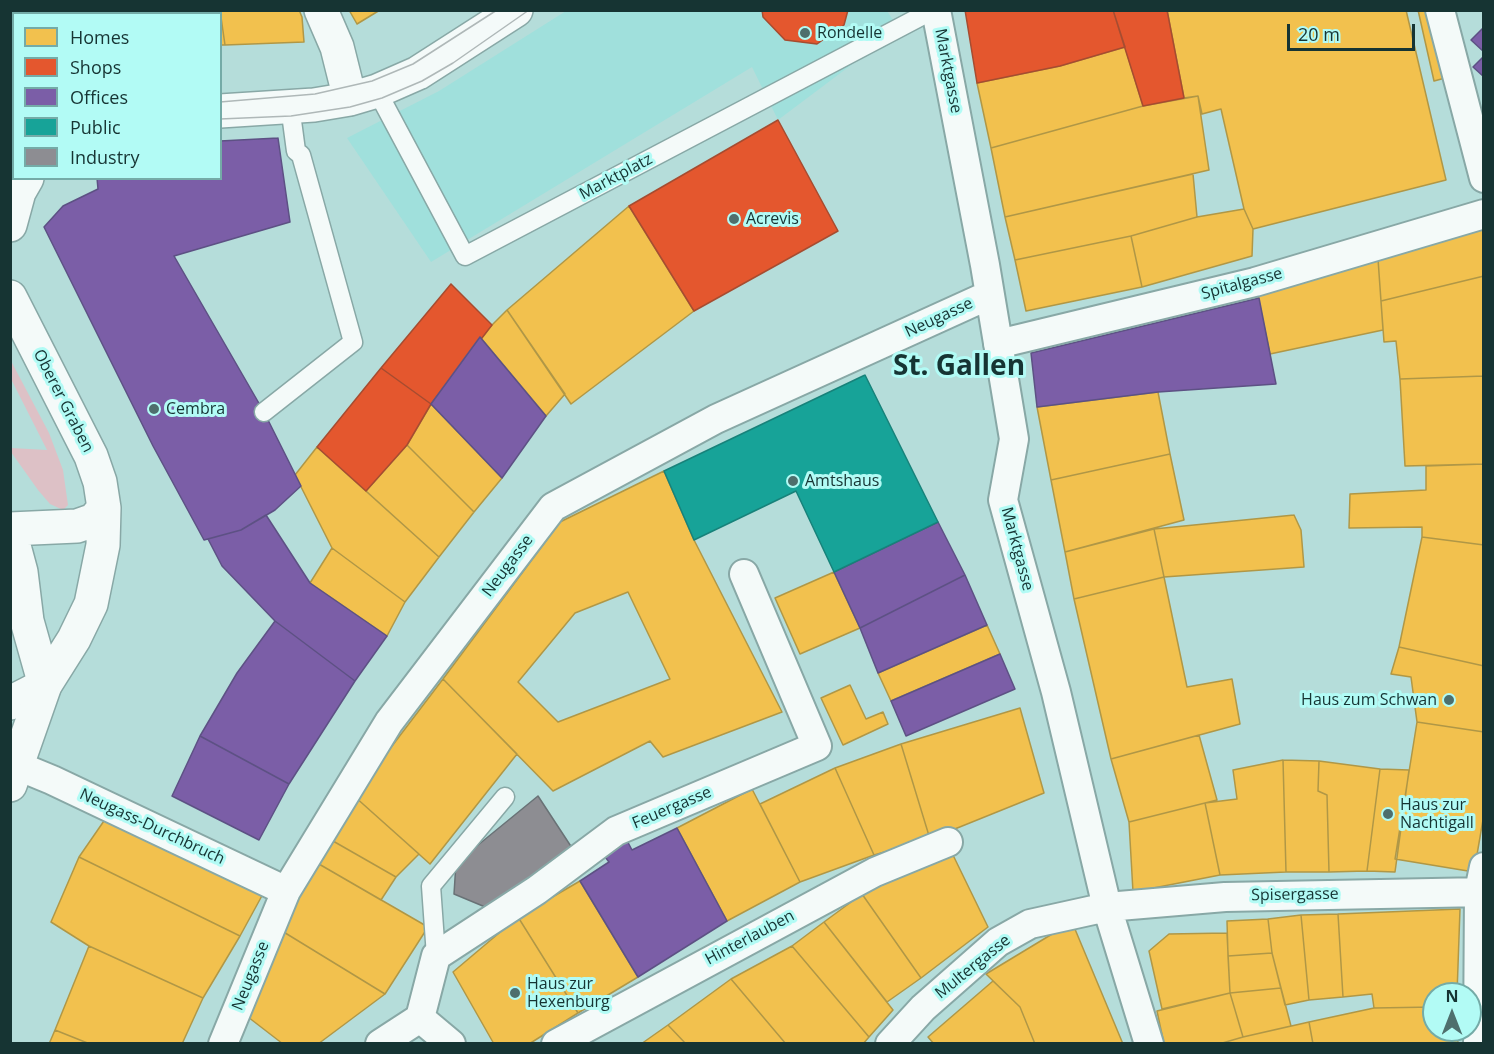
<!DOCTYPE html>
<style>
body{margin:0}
#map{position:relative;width:1494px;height:1054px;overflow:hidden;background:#b5ddda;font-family:"Open Sans",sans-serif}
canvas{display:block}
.frame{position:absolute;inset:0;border:12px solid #163433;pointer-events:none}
.legend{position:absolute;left:12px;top:12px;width:210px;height:168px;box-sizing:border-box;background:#b2fbf5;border:2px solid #74aba7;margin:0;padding:8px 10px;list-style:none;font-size:18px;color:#163433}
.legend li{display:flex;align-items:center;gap:12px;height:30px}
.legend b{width:30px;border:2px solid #74aba7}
.north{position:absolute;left:1422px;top:982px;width:60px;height:60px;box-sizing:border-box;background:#b2fbf5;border:2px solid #74aba7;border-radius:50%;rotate:0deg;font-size:16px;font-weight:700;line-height:24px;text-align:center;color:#163433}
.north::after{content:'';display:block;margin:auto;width:21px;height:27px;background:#4e6f6d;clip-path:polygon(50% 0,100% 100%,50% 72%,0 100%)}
.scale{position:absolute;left:1287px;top:24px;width:128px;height:27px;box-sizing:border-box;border:3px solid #163433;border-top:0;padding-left:8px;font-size:18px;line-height:21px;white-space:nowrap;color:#163433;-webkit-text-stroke:4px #b2fbf5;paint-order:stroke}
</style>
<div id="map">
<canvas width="1494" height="1054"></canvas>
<div class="frame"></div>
<ul class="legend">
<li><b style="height:16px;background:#f2c14e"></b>Homes</li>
<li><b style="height:16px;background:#e4572e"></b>Shops</li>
<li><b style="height:16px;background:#7b5ea7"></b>Offices</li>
<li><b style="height:16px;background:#17a398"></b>Public</li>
<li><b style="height:16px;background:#8d8d92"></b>Industry</li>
</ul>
<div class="north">N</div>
<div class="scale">20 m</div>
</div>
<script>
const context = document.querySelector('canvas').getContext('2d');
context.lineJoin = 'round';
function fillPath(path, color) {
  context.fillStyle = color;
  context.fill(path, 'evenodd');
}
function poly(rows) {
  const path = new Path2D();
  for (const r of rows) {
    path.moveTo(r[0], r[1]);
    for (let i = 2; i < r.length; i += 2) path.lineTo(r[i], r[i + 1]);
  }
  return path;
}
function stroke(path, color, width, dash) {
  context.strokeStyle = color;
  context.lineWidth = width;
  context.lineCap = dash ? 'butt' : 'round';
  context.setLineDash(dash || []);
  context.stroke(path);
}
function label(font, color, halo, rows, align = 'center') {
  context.font = font + ' "Open Sans",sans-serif';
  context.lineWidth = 6;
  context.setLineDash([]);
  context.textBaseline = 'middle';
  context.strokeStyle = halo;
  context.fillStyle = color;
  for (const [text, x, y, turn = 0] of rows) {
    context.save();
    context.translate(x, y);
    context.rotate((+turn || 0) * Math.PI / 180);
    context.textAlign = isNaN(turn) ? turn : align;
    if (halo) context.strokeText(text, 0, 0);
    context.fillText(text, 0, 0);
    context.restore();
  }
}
const built = poly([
 [566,11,887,11,899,29,778,120,752,67,431,262,347,138,439,91]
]);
const green = poly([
 [10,359,49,433,63,470,68,505,63,510,50,504,38,490,11,452,11,448,47,450,11,379]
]);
const homes = poly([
 [48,10,108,10,109,14,48,14,48,10],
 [143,10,220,10,225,45,220,45,220,14,144,14,143,10],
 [220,10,299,10,302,17,304,42,225,45,220,10],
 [349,10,380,10,357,24,349,10],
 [1167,10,1406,10,1446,180,1253,229,1244,209,1221,109,1202,114,1198,96,1184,98,1167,10],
 [1418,10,1433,10,1449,77,1434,81,1418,10],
 [1125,47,1143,106,991,148,977,83,1060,66,1125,47],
 [1198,96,1209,170,1005,217,991,148,1143,106,1198,96],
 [1193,174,1197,217,1131,236,1015,260,1005,217,1193,174],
 [629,206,694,311,571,404,507,310,629,206],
 [1244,209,1253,229,1252,256,1142,287,1131,236,1197,217,1244,209],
 [1484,227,1484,276,1381,301,1378,259,1484,227],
 [1131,236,1142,287,1026,311,1015,260,1131,236],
 [1378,259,1383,330,1270,354,1257,293,1378,259],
 [1484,276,1484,376,1400,379,1396,341,1384,342,1381,301,1484,276],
 [507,310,565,394,546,416,480,337,507,310],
 [1484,376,1484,464,1405,466,1400,379,1484,376],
 [1158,392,1170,454,1051,480,1037,407,1158,392],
 [431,404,502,478,474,512,407,445,431,404],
 [407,445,474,512,439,557,366,491,407,445],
 [317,447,439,557,405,602,332,548,295,475,317,447],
 [1170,454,1184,520,1065,552,1051,480,1170,454],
 [1484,464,1484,545,1422,537,1422,527,1349,528,1350,494,1426,490,1426,466,1484,464],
 [664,471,694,540,782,712,663,757,650,741,553,791,443,679,560,522,664,471],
 [628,592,670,679,558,722,518,682,575,613,628,592],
 [1294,515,1301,530,1304,567,1164,577,1154,529,1294,515],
 [1154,529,1164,577,1074,599,1065,552,1154,529],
 [1422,537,1484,545,1484,666,1399,647,1422,537],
 [332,548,405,602,387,636,310,583,332,548],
 [834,572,860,628,800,654,775,598,834,572],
 [1164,577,1187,687,1232,679,1240,724,1111,759,1074,599,1164,577],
 [987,625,1000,654,891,701,878,673,987,625],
 [1399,647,1484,666,1484,732,1417,722,1411,677,1391,674,1399,647],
 [443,679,517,754,430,864,354,796,443,679],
 [850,685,866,719,883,712,888,724,843,745,821,698,850,685],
 [1020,708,1044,793,930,839,901,744,1020,708],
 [1417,722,1484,732,1484,814,1474,872,1395,859,1417,722],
 [1199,735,1217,800,1129,822,1111,759,1199,735],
 [901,744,930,839,874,855,835,768,901,744],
 [1283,760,1286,872,1220,875,1205,803,1237,799,1233,770,1283,760],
 [1283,760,1319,761,1318,791,1327,795,1329,872,1286,872,1283,760],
 [1319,761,1380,769,1367,871,1329,872,1327,795,1318,791,1319,761],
 [835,768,874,855,800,882,760,804,835,768],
 [1380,769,1409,770,1395,872,1367,871,1380,769],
 [752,789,800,882,727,921,677,828,752,789],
 [354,796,419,854,396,877,326,837,354,796],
 [1205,803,1220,875,1133,892,1129,822,1205,803],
 [106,818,264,892,240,936,79,857,106,818],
 [326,837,396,877,381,900,312,860,326,837],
 [952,853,988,927,921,978,862,894,952,853],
 [79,857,240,936,203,998,89,946,51,922,79,857],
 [312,860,428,927,385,994,282,931,312,860],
 [580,881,638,977,578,1013,518,917,580,881],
 [862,894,921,978,887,1002,824,922,862,894],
 [1460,909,1457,994,1434,994,1434,1007,1374,1008,1372,994,1343,997,1338,914,1460,909],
 [1338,914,1343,997,1309,1000,1301,915,1338,914],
 [1301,915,1309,1000,1285,1005,1272,953,1268,919,1301,915],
 [518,917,578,1013,529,1044,494,1044,453,972,518,917],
 [1268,919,1272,953,1228,956,1227,921,1268,919],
 [824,922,893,1010,869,1037,792,946,824,922],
 [1072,922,1123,1044,1035,1044,1020,1007,986,974,1072,922],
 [282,931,385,994,318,1044,283,1044,248,1017,282,931],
 [1227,933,1230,993,1162,1009,1149,951,1169,934,1227,933],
 [89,946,203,998,182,1044,90,1044,55,1030,89,946],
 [792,946,869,1037,863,1044,786,1044,731,979,792,946],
 [1272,953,1281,988,1230,993,1228,956,1272,953],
 [731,979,786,1044,686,1044,668,1025,731,979],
 [993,981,1020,1007,1035,1044,934,1044,928,1037,993,981],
 [1281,988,1291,1026,1243,1037,1230,993,1281,988],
 [1230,993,1243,1037,1219,1044,1164,1044,1157,1011,1230,993],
 [1434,1007,1434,1030,1457,1030,1458,1044,1313,1044,1309,1022,1374,1008,1434,1007],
 [1309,1022,1313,1044,1219,1044,1243,1037,1309,1022],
 [668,1025,686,1044,641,1044,668,1025],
 [55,1030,90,1044,49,1044,55,1030]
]);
const shops = poly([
 [762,10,848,10,844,25,817,44,785,40,763,17,762,10],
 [965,10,1113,10,1125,47,1060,66,977,83,965,10],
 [1113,10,1167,10,1184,98,1143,106,1113,10],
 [778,120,838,231,694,311,629,206,778,120],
 [451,284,492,325,431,404,381,368,451,284],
 [381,368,431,404,407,445,366,491,317,447,381,368]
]);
const offices = poly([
 [1484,27,1484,52,1471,40,1484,27],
 [1484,56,1484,77,1473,67,1484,56],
 [278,138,290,222,174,256,264,412,301,486,275,510,241,530,204,540,153,446,44,227,63,206,98,189,97,178,220,178,220,141,278,138],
 [1259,298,1276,384,1158,392,1037,407,1031,353,1259,298],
 [480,337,546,416,502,478,431,404,480,337],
 [266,515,310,583,387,636,355,681,275,621,222,566,208,539,241,530,266,515],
 [938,522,965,575,860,628,834,572,938,522],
 [965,575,987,625,878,673,860,628,965,575],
 [275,621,355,681,289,784,200,736,237,673,275,621],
 [1000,654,1015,689,906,736,891,701,1000,654],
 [200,736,289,784,259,840,172,796,200,736],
 [677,828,727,921,638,977,580,881,609,862,599,849,623,833,632,850,677,828]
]);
const public = poly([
 [865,375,938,522,834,572,796,491,694,540,664,471,865,375]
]);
const industry = poly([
 [538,796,576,854,490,909,454,894,456,863,538,796]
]);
const service = poly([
 [377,91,465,256,933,10],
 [264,412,353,342,301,155,296,151,290,106],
 [436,956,431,886,505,797]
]);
const pedestrian = poly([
 [936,10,985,265,1014,439,1003,500,1056,692,1107,907,1149,1044],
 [1440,10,1484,178],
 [998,344,1255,282,1484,214],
 [18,766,52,780,286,891],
 [420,1018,436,956,537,890,616,831,817,746,744,574],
 [420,1018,451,1044],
 [223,1044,286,891,389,722,553,507,716,419,989,295],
 [380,1044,420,1018],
 [556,1044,875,872,948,842],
 [890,1044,923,1008,998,942,1030,924,1107,907,1225,897,1484,892],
 [1478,1044,1479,891,1484,867]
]);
const minor = poly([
 [121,10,122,14],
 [321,10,337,47,350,99],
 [220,111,314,105,350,99,377,91,418,73,516,10],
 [10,126,14,126],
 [10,225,19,192,27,178],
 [10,703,45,685]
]);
const secondary = poly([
 [10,297,91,456,100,482,104,508,103,545,91,604,74,639,45,685,10,785],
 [10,529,77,526,94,520,104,508],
 [10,531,21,572,27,621,45,685]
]);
const tram = poly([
 [220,102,315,94,372,81,413,64,497,10],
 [10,118,14,118],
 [220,119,291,116,350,107,382,98,422,81,453,63,529,10],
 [10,136,14,135]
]);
const markers = [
 [805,33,6,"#4e6f6d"],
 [734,219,6,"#4e6f6d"],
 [154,409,6,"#4e6f6d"],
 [793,481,6,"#4e6f6d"],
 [1449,700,6,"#4e6f6d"],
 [1388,814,6,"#4e6f6d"],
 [515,993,6,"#4e6f6d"]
];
const poiNames = [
 ["Rondelle",817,33],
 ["Acrevis",746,219],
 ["Cembra",166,409],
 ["Amtshaus",805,481],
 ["Haus zum Schwan",1437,700,"right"],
 ["Haus zur",1400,805],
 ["Nachtigall",1400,823],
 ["Haus zur",527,984],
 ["Hexenburg",527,1002]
];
const streetNames = [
 ["Marktgasse",948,71,79],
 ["Marktplatz",616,177,-28],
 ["Spitalgasse",1242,284,-15],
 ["Neugasse",939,318,-25],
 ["Oberer Graben",63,401,63],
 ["Marktgasse",1017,549,75],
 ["Neugasse",508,566,-53],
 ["Feuergasse",672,808,-23],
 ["Neugass-Durchbruch",152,827,25],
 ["Spisergasse",1295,895,-1],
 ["Hinterlauben",750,938,-28],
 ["Multergasse",973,967,-39],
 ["Neugasse",251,976,-68]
];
const townNames = [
 ["St. Gallen",959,367]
];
fillPath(built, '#a0e0dc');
fillPath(green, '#ddc1c6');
fillPath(homes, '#f2c14e');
stroke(homes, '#b09746', 1.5);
fillPath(shops, '#e4572e');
stroke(shops, '#a64c30', 1.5);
fillPath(offices, '#7b5ea7');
stroke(offices, '#5d5184', 1.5);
fillPath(public, '#17a398');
stroke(public, '#17827a', 1.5);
fillPath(industry, '#8d8d92');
stroke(industry, '#697276', 1.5);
stroke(service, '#88a8a6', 21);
stroke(pedestrian, '#88a8a6', 32);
stroke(minor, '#88a8a6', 36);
stroke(secondary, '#88a8a6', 36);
stroke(service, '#f4faf9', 18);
stroke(pedestrian, '#f4faf9', 28);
stroke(minor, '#f4faf9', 33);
stroke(secondary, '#f4faf9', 33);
stroke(tram, '#afb8b8', 1.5);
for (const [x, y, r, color] of markers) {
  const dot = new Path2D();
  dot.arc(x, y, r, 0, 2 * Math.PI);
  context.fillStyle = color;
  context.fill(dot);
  stroke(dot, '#b2fbf5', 2);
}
label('16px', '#163433', '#b2fbf5', poiNames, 'left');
label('16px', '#163433', '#b2fbf5', streetNames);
label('bold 28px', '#163433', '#b2fbf5', townNames);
</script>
